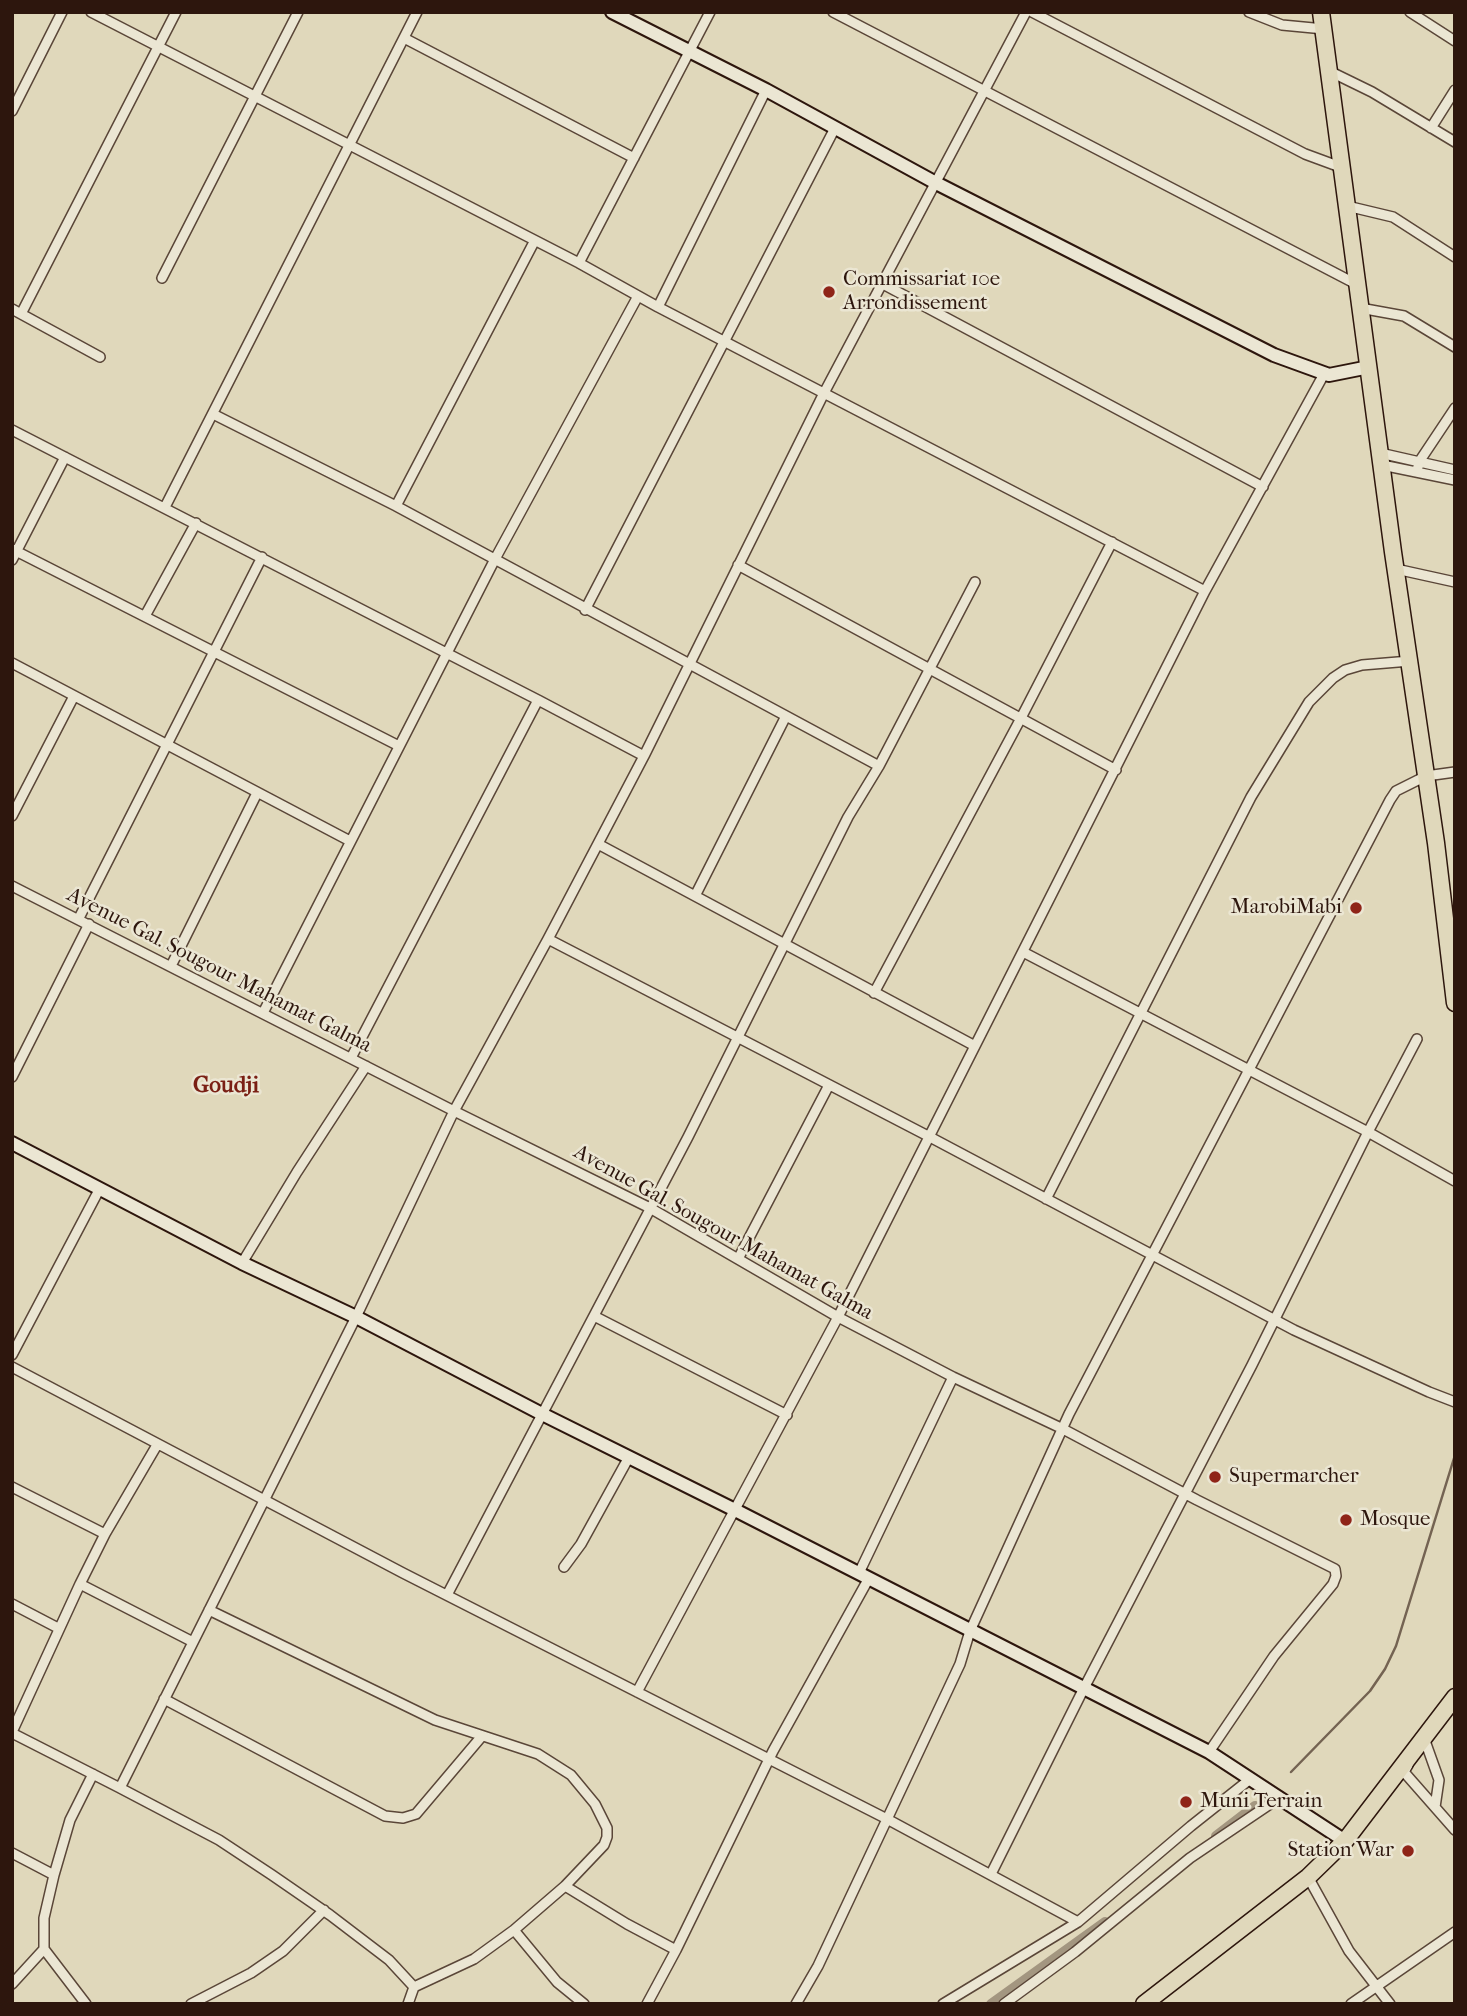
<!DOCTYPE html>
<style>
body{margin:0}
#map{position:relative;width:1467px;height:2016px;overflow:hidden;background:#e0d8bb;font-family:"IM FELL French Canon",serif}
canvas{display:block}
.frame{position:absolute;inset:0;border:14px solid #2d160d;pointer-events:none}
</style>
<div id="map">
<canvas width="1467" height="2016"></canvas>
<div class="frame"></div>
</div>
<script>
const context = document.querySelector('canvas').getContext('2d');
context.lineJoin = 'round';
function poly(rows) {
  const path = new Path2D();
  for (const r of rows) {
    path.moveTo(r[0], r[1]);
    for (let i = 2; i < r.length; i += 2) path.lineTo(r[i], r[i + 1]);
  }
  return path;
}
function stroke(path, color, width, dash) {
  context.strokeStyle = color;
  context.lineWidth = width;
  context.lineCap = dash ? 'butt' : 'round';
  context.setLineDash(dash || []);
  context.stroke(path);
}
function label(font, color, halo, rows, align = 'center') {
  context.font = font + ' "IM FELL French Canon",serif';
  context.lineWidth = 5;
  context.setLineDash([]);
  context.textBaseline = 'middle';
  context.strokeStyle = halo;
  context.fillStyle = color;
  for (const [text, x, y, turn = 0] of rows) {
    context.save();
    context.translate(x, y);
    context.rotate((+turn || 0) * Math.PI / 180);
    context.textAlign = isNaN(turn) ? turn : align;
    if (halo) context.strokeText(text, 0, 0);
    context.fillText(text, 0, 0);
    context.restore();
  }
}
const stream = poly([
 [1291,1772,1370,1691,1385,1669,1396,1646,1455,1455]
]);
const canal = poly([
 [1216,1836,1255,1806],
 [991,2004,1105,1922]
]);
const street = poly([
 [91,12,579,263,710,12],
 [833,12,1358,285],
 [1032,12,1305,154,1343,168],
 [1249,12,1282,25,1324,29],
 [1410,12,1455,41],
 [404,38,634,158],
 [1329,71,1372,92,1455,142],
 [12,111,62,12],
 [1431,128,1455,90],
 [1347,206,1393,217,1455,257],
 [579,263,658,307,1205,591],
 [162,278,298,12],
 [881,283,1263,487],
 [658,307,766,90],
 [1360,308,1404,316,1455,347],
 [12,309,100,357],
 [21,314,176,12],
 [213,414,396,506,879,766],
 [12,430,538,700],
 [1380,453,1455,470],
 [1382,465,1455,480],
 [1417,472,1419,462,1455,408],
 [396,506,534,242],
 [165,507,417,12],
 [12,549,399,746],
 [12,560,65,457],
 [738,565,1116,770],
 [1396,569,1455,582],
 [585,610,835,128],
 [145,616,196,523],
 [12,663,350,841],
 [12,816,74,696],
 [598,844,975,1046],
 [12,886,454,1111,650,1208,838,1317,953,1377,1063,1429,1197,1500,1335,1569,1336,1576,1333,1584,1274,1656,1209,1752],
 [695,896,786,716],
 [79,918,262,557],
 [548,939,928,1136,1294,1330,1429,1392,1455,1402],
 [1023,952,1368,1132,1417,1039],
 [171,966,257,793],
 [874,993,1021,718,1112,542],
 [263,1013,495,559,638,296],
 [351,1058,538,700,644,756],
 [12,1077,89,924],
 [1046,1199,1251,797,1309,702,1333,678,1345,670,1362,665,1410,661],
 [738,1259,829,1085],
 [242,1263,297,1172,366,1066],
 [594,1316,787,1415],
 [12,1355,99,1190],
 [12,1367,403,1573,887,1819,1078,1922],
 [12,1487,105,1534],
 [564,1567,581,1544,629,1457],
 [859,1573,953,1377],
 [80,1584,193,1642],
 [447,1595,688,1137,848,817,879,766,975,582],
 [12,1604,58,1628],
 [209,1610,435,1720,538,1754,571,1775,595,1804,607,1828,607,1837,604,1845,565,1886,514,1930,474,1959,414,1987,408,2004],
 [637,1692,838,1317,1205,591,1324,374],
 [164,1699,385,1816,403,1818,416,1814,482,1736],
 [12,1732,80,1584,105,1534,157,1445],
 [12,1733,120,1788],
 [1424,1738,1439,1780,1435,1807],
 [1408,1765,1404,1772,1455,1830],
 [12,1853,54,1875],
 [991,1874,1083,1690,1252,1365,1368,1132,1455,1181],
 [1308,1877,1349,1951,1390,2004],
 [565,1886,627,1924,676,1950],
 [514,1930,557,1982,584,2004],
 [44,1949,86,2004],
 [12,1984,44,1949,44,1918,54,1875,70,1820,93,1774],
 [414,1987,389,1960,330,1915,272,1875,219,1840,120,1788,356,1317,454,1111,548,939,644,756,824,393,1026,12],
 [191,2004,251,1973,283,1951,324,1910],
 [647,2004,676,1950,773,1751,869,1578],
 [796,2004,818,1966,960,1664,970,1631,1069,1414,1390,800,1396,791,1426,776,1455,772],
 [943,2004,1078,1922,1191,1826,1249,1780],
 [1004,2004,1075,1952,1190,1858,1279,1798],
 [1351,2004,1455,1932]
]);
const secondary = poly([
 [612,12,766,90,936,183,1274,355,1329,375,1369,367],
 [12,1143,242,1263,356,1317,542,1414,735,1510,1209,1752,1345,1841]
]);
const highway = poly([
 [1321,12,1393,552,1436,843,1455,1003],
 [1144,2004,1308,1877,1345,1841,1455,1697]
]);
const markers = [
 [829,292,7,"#8f2418"],
 [1356,908,7,"#8f2418"],
 [1215,1477,7,"#8f2418"],
 [1346,1520,7,"#8f2418"],
 [1186,1802,7,"#8f2418"],
 [1408,1851,7,"#8f2418"]
];
const poiNames = [
 ["Commissariat 10e",843,280],
 ["Arrondissement",843,304],
 ["MarobiMabi",1342,908,"right"],
 ["Supermarcher",1229,1477],
 ["Mosque",1360,1520],
 ["Muni Terrain",1200,1802],
 ["Station War",1394,1851,"right"]
];
const streetNames = [
 ["Avenue Gal. Sougour Mahamat Galma",219,971,27],
 ["Avenue Gal. Sougour Mahamat Galma",723,1233,29]
];
const neighbourhoodNames = [
 ["Goudji",226,1086]
];
stroke(stream, '#746352', 2.5);
stroke(canal, '#a39680', 10);
stroke(street, '#5a4638', 12);
stroke(secondary, '#2d160d', 16);
stroke(highway, '#2d160d', 19);
stroke(street, '#ebe6d3', 9);
stroke(secondary, '#ebe6d3', 12);
stroke(highway, '#e0d8bb', 16);
for (const [x, y, r, color] of markers) {
  const dot = new Path2D();
  dot.arc(x, y, r, 0, 2 * Math.PI);
  context.fillStyle = color;
  context.fill(dot);
  stroke(dot, '#ebe6d3', 2.5);
}
label('21px', '#2d160d', '#ebe6d3', poiNames, 'left');
label('21px', '#2d160d', '#ebe6d3', streetNames);
label('bold 23px', '#7a1f14', '#ebe6d3', neighbourhoodNames);
</script>
